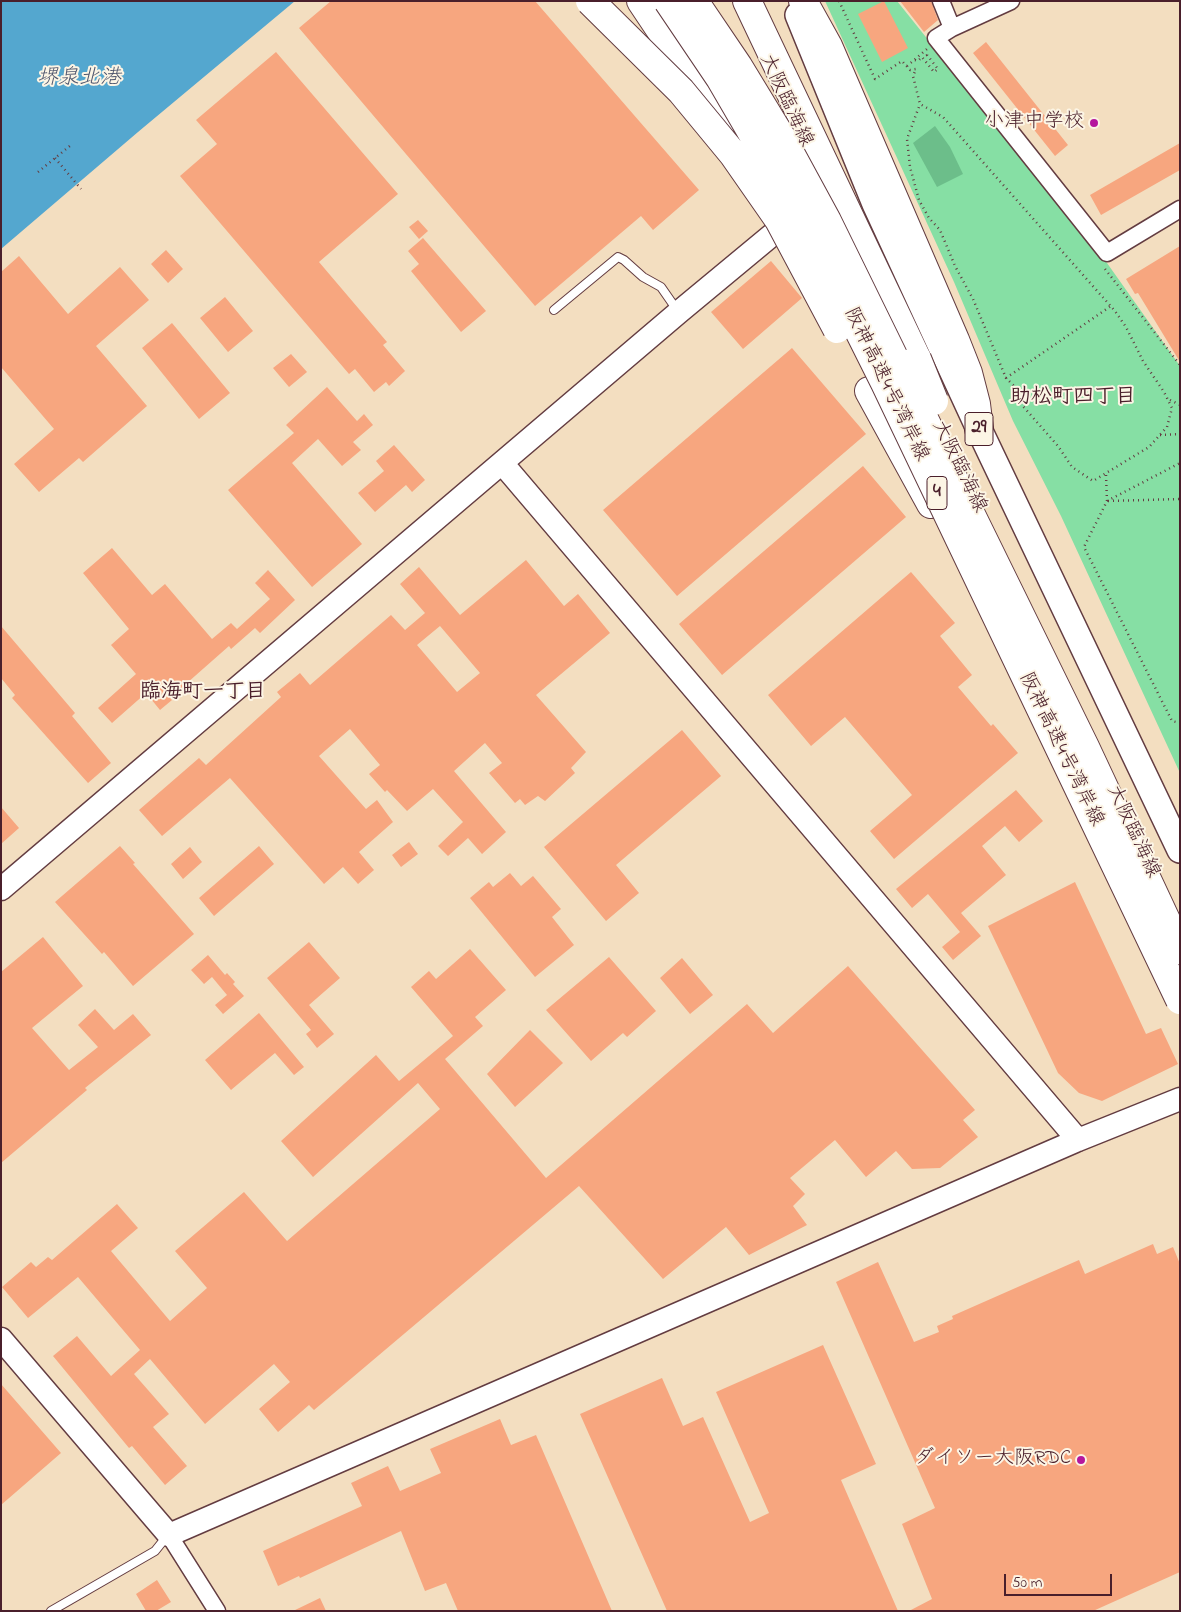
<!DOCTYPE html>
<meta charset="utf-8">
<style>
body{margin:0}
#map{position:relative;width:1181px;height:1612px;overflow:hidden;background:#f3dec0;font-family:"Indie Flower",sans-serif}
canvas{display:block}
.frame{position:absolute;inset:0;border:2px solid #4a1f2b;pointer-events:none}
.scale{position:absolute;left:1004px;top:1574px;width:108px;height:22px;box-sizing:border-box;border:2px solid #4a1f2b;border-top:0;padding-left:6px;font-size:15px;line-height:18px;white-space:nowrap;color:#4a1f2b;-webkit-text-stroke:4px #fcf5e5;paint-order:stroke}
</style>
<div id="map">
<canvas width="1181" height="1612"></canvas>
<div class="frame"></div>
<div class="scale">50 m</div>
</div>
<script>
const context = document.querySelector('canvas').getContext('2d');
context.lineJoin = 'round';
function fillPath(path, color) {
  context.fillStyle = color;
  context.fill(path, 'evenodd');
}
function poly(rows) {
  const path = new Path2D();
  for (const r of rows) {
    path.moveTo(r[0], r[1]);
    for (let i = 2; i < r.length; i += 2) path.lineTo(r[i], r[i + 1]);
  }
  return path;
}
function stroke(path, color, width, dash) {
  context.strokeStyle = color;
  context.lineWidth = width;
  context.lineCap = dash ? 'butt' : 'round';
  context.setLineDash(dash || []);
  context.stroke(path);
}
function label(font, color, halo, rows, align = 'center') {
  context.font = font + ' "Indie Flower","Klee One",sans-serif';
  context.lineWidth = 4;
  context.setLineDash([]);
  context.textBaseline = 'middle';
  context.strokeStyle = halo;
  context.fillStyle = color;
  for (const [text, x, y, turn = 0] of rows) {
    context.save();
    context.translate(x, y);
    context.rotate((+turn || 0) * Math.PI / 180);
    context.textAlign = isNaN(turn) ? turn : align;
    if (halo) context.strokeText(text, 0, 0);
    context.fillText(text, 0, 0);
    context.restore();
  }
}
const green = poly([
 [825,1,897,1,1107,263,1180,366,1180,773,1061,516,1013,421,954,282]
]);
const forest = poly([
 [935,126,950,147,963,174,937,187,913,143]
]);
const water = poly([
 [1,1,295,1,138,132,1,249]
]);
const building = poly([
 [331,1,535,1,699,190,653,230,641,216,535,306,299,28],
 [884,1,908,48,882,62,858,14],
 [900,1,931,1,938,20,924,32],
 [986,42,1068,145,1055,156,973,53],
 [276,52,398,194,319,262,387,342,383,345,405,371,389,386,386,382,374,392,355,369,349,374,180,176,217,144,196,120],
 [1180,143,1180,170,1101,215,1090,195],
 [418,220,428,231,419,239,409,227],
 [423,238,486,311,461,332,411,271,419,264,408,251],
 [1180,246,1180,362,1138,293,1135,294,1126,279],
 [166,250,183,269,168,283,151,264],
 [19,256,68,314,120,267,149,300,96,346,147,406,83,462,79,458,39,492,14,464,54,429,1,367,1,272],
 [771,261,802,298,743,349,711,312],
 [225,297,253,331,228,352,200,318],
 [172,323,230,393,199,419,142,348],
 [792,348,866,434,677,596,603,510],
 [291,354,307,372,289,387,273,368],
 [327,387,357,421,364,414,373,425,353,442,361,450,342,466,318,439,292,463,362,544,312,587,228,490,294,433,286,425],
 [394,445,425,480,412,492,406,485,375,512,358,493,384,471,376,461],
 [863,466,906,517,722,675,679,624],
 [112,548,152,595,165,584,212,639,231,623,237,629,270,599,255,583,268,570,295,600,260,633,255,628,231,649,229,646,170,698,172,700,160,710,146,693,112,723,98,708,136,674,111,645,129,629,83,573],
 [526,560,564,606,578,594,610,633,536,695,586,752,571,768,575,773,545,801,538,796,525,805,520,799,515,803,489,773,502,763,485,743,454,771,506,832,482,854,468,838,448,856,438,846,463,822,433,789,407,811,387,790,385,792,369,774,380,765,350,729,319,756,366,809,377,800,393,822,359,852,374,870,358,884,343,867,324,884,230,778,162,836,139,810,199,758,206,765,281,697,277,692,300,673,310,685,391,615,405,630,425,613,400,584,419,567,460,615],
 [440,626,480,673,457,692,417,645],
 [911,572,955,623,940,636,972,675,958,687,991,726,993,724,1018,753,894,859,870,831,912,795,845,717,811,746,768,695],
 [1,626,75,713,72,716,111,763,88,783,12,698,15,695,1,678],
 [682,730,721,776,616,865,639,893,606,921,544,847],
 [1016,790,1043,821,1019,842,1005,826,982,846,1006,875,961,913,981,936,953,960,942,947,960,932,928,894,912,908,896,889],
 [1,807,19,828,1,844],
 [409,842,418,854,401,867,392,855],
 [120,846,135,863,133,864,194,934,133,986,104,952,102,954,55,902],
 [259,846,274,864,214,916,199,898],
 [190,847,202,862,183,879,171,864],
 [510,873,521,886,533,876,561,909,552,917,574,945,535,977,470,898,489,882,493,887],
 [1075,882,1146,1034,1161,1028,1178,1064,1102,1101,1079,1093,1058,1073,988,926],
 [43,937,83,986,32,1028,69,1070,98,1047,78,1025,95,1009,114,1030,133,1014,151,1035,85,1088,87,1090,1,1163,1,972],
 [309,942,340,978,309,1005,334,1034,317,1048,306,1034,311,1030,267,978],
 [470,949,506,990,475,1017,483,1026,445,1059,546,1178,747,1004,773,1033,848,966,975,1110,963,1120,978,1137,940,1168,912,1169,896,1151,866,1177,835,1140,790,1178,805,1194,793,1206,807,1225,749,1255,726,1227,663,1279,579,1186,314,1410,309,1405,278,1432,259,1409,290,1382,274,1364,205,1424,150,1359,134,1374,169,1414,153,1427,187,1466,165,1485,132,1446,129,1448,53,1356,77,1336,111,1376,140,1350,78,1277,28,1318,2,1287,31,1262,36,1267,48,1257,52,1260,117,1204,138,1228,111,1251,170,1321,207,1288,175,1251,244,1192,287,1241,440,1109,418,1083,313,1177,281,1141,376,1055,399,1081,453,1036,411,987,429,971,436,979],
 [208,955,225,975,227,973,235,982,233,984,244,996,223,1014,215,1005,227,995,212,977,204,984,191,970],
 [609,957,656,1011,627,1037,623,1033,591,1061,546,1010],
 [682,958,713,995,690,1014,660,978],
 [259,1013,304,1067,294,1075,275,1053,231,1090,205,1060],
 [530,1030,563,1063,515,1107,487,1074],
 [1153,1244,1157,1254,1173,1247,1180,1264,1180,1572,1093,1611,909,1611,932,1599,902,1524,935,1508,836,1282,878,1262,914,1342,939,1332,937,1326,953,1319,952,1316,1079,1260,1085,1274],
 [823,1345,876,1464,841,1480,898,1611,667,1611,580,1414,662,1378,683,1426,703,1417,750,1522,769,1513,716,1392],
 [1,1384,61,1453,1,1505],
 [500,1419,511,1445,536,1435,612,1611,458,1611,446,1583,425,1591,401,1531,300,1578,299,1576,278,1586,263,1551,362,1506,351,1483,388,1466,400,1491,441,1473,430,1449],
 [157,1580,171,1602,156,1611,146,1611,136,1594],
 [320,1598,326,1611,293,1611]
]);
const path = poly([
 [839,1,875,79,902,61,910,70,916,69,913,76,920,104,943,117,1115,311,1126,327,1143,361,1164,392,1172,408,1167,427,1149,447,1093,481,1072,467,1058,446,1021,404,1014,386,1006,378,973,299,955,266,940,230,929,218,919,200,910,167,907,139,920,104],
 [915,60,918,61,922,57,934,72,938,69,927,55,929,53],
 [907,66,927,49],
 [55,158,81,189],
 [38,172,71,145],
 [1105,269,1180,365],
 [1006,378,1111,306],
 [1170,400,1180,405],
 [1160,435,1180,434],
 [1106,475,1107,501,1084,547,1172,721,1180,723],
 [1107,501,1180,463],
 [1108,501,1180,499]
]);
const lane = poly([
 [554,310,618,257,624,260,643,277,661,287,677,310],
 [51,1611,155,1551,167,1536]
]);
const street = poly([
 [941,1,952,28],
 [1011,1,952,28,936,38,1107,253,1180,209],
 [169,1535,217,1611]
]);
const secondary = poly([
 [502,463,1078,1140],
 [1,889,679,312,796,215],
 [1,1339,169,1535,1078,1140,1180,1099]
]);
const primary = poly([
 [798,15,875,204,979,429,1180,850]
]);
const highway = poly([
 [641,1,732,137],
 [747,1,917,359],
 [803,1,828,46,955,340,968,373,976,404,979,429],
 [869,391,931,504]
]);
const highwayBridge = poly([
 [590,1,681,91,733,154,779,220,837,329],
 [668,1,720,78,808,229,885,383,1180,1000],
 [694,1,738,66,783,140,827,221,1085,747,1180,950],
 [917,359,934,401]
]);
const markers = [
 [1094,123,5,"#b5179e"],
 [1081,1460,5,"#b5179e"]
];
const shields = [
 [979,429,28],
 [937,493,20]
];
const shieldNames = [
 ["29",979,429],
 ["4",937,493]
];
const streetNames = [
 ["大阪臨海線",785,101,65],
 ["阪神高速4号湾岸線",885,385,64],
 ["大阪臨海線",958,467,64],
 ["阪神高速4号湾岸線",1060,750,64],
 ["大阪臨海線",1132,832,65]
];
const poiNames = [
 ["小津中学校",1084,123],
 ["ダイソー大阪RDC",1071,1460]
];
const waterNames = [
 ["堺泉北港",79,80]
];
const neighbourhoodNames = [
 ["助松町四丁目",1073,399],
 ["臨海町一丁目",203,694]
];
fillPath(green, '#86dfa4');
fillPath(forest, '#6cbe8a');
fillPath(water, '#54a7cf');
fillPath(building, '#f7a67f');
stroke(lane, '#633c41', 10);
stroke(street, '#633c41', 19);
stroke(secondary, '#633c41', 25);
stroke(primary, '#633c41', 28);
stroke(highway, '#633c41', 30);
stroke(path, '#633c41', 2.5, [1, 4]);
stroke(lane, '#fff', 8);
stroke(street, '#fff', 16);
stroke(secondary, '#fff', 22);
stroke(primary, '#fff', 25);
stroke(highway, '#fff', 28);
stroke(highwayBridge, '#633c41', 30, []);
stroke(highwayBridge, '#fff', 28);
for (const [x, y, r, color] of markers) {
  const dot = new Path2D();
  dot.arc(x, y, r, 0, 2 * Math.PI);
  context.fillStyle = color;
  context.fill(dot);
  stroke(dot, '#fcf5e5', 2);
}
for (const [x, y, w] of shields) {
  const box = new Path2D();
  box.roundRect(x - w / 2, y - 16.5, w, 33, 4);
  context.fillStyle = '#fcf5e5';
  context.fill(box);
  stroke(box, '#4a1f2b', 1);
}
label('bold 19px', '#4a1f2b', null, shieldNames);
label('20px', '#4a1f2b', '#fcf5e5', streetNames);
label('20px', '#4a1f2b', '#fcf5e5', poiNames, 'right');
label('italic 21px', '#4e556d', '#fcf5e5', waterNames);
label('bold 21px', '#4a1f2b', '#fcf5e5', neighbourhoodNames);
</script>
